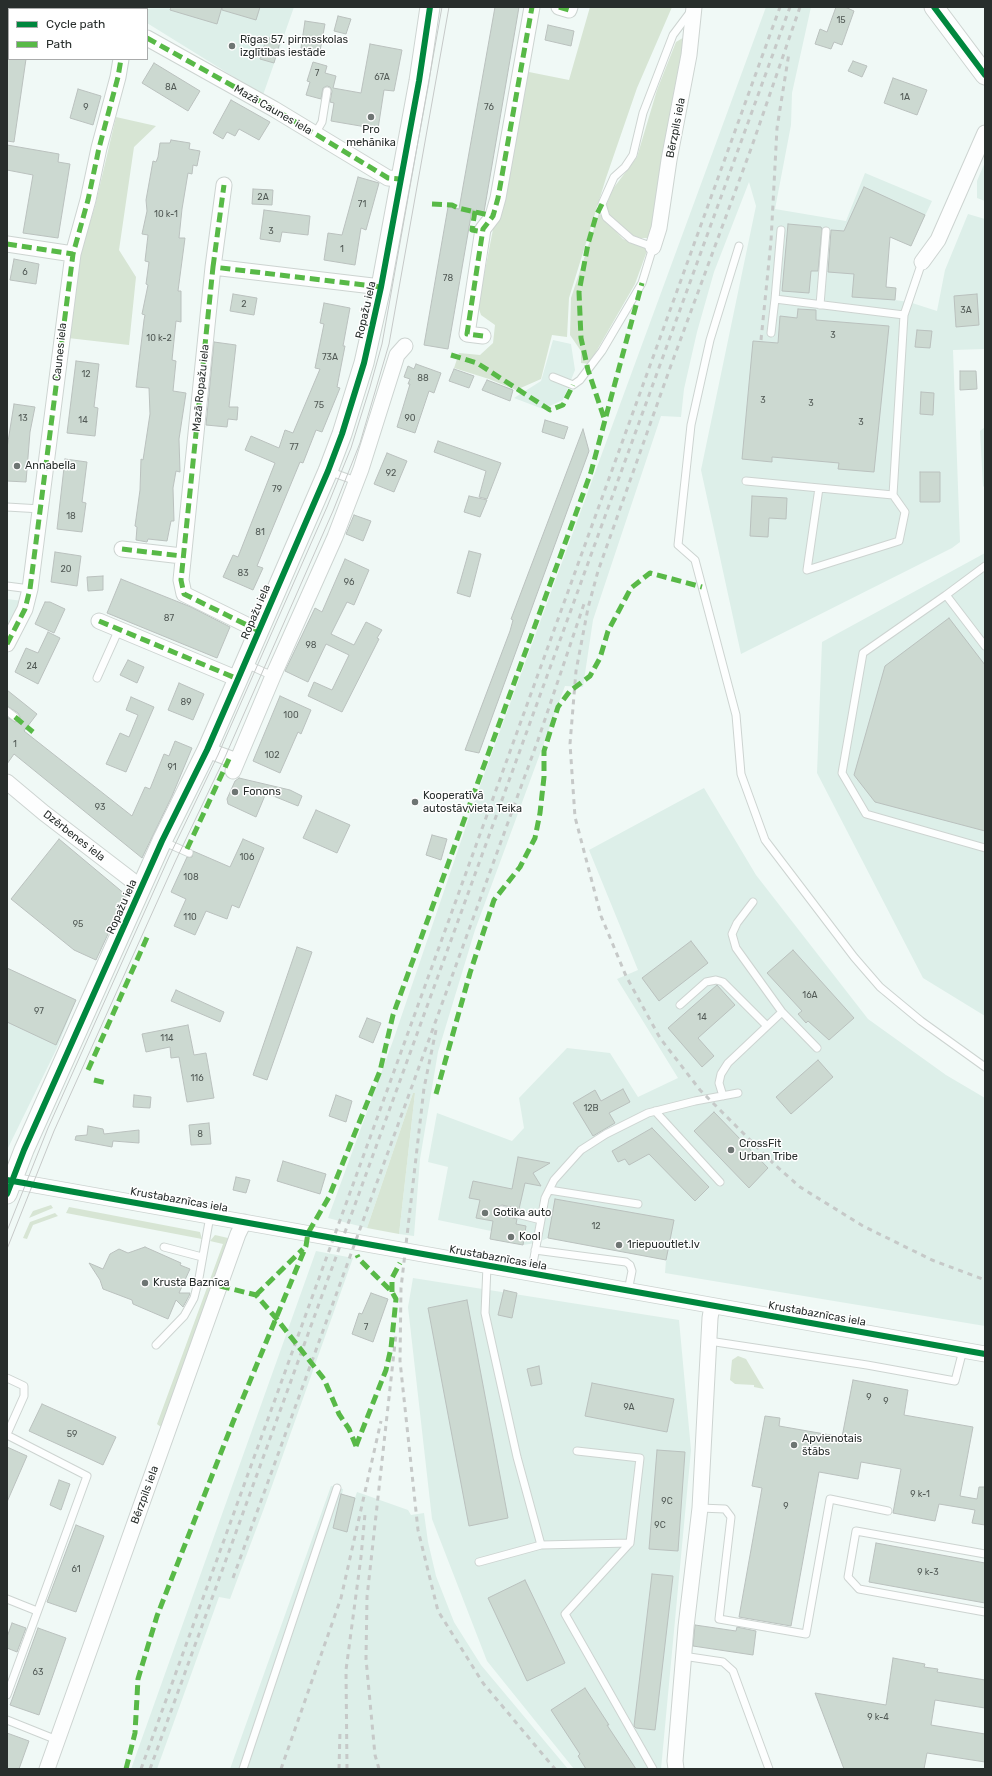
<!DOCTYPE html>
<meta charset="utf-8">
<style>
body{margin:0}
#map{position:relative;width:992px;height:1776px;overflow:hidden;background:#f0f9f6;font-family:Rubik,sans-serif}
canvas{display:block}
.frame{position:absolute;inset:0;border:8px solid #282e2c;pointer-events:none}
.legend{position:absolute;left:8px;top:8px;width:140px;height:52px;box-sizing:border-box;background:#fff;border:1px solid #a9abab;margin:0;padding:5px 7px;list-style:none;font-size:12px;color:#282e2c}
.legend li{display:flex;align-items:center;gap:8px;height:20px}
.legend b{width:20px;border:1px solid #a9abab}
</style>
<div id="map">
<canvas width="992" height="1776"></canvas>
<div class="frame"></div>
<ul class="legend">
<li><b style="height:5px;background:#00873e"></b>Cycle path</li>
<li><b style="height:5px;background:#58b947"></b>Path</li>
</ul>
</div>
<script>
const context = document.querySelector('canvas').getContext('2d');
context.lineJoin = 'round';
function fillPath(path, color) {
  context.fillStyle = color;
  context.fill(path, 'evenodd');
}
function poly(rows) {
  const path = new Path2D();
  for (const r of rows) {
    path.moveTo(r[0], r[1]);
    for (let i = 2; i < r.length; i += 2) path.lineTo(r[i], r[i + 1]);
  }
  return path;
}
function stroke(path, color, width, dash) {
  context.strokeStyle = color;
  context.lineWidth = width;
  context.lineCap = dash ? 'butt' : 'round';
  context.setLineDash(dash || []);
  context.stroke(path);
}
function label(font, color, halo, rows, align = 'center') {
  context.font = font + ' Rubik,sans-serif';
  context.lineWidth = 3;
  context.setLineDash([]);
  context.textBaseline = 'middle';
  context.strokeStyle = halo;
  context.fillStyle = color;
  for (const [text, x, y, turn = 0] of rows) {
    context.save();
    context.translate(x, y);
    context.rotate((+turn || 0) * Math.PI / 180);
    context.textAlign = isNaN(turn) ? turn : align;
    if (halo) context.strokeText(text, 0, 0);
    context.fillText(text, 0, 0);
    context.restore();
  }
}
const built = poly([
 [144,7,294,7,263,95,147,23,147,9,143,9],
 [766,7,811,7,792,93,791,125,775,209,846,221,865,173,932,201,911,246,873,230,886,287,896,288,895,300,909,302,937,311,945,270,968,214,985,219,985,349,953,350,960,542,952,548,741,654,701,470,756,206,749,182,714,272,697,332,684,389,681,417,661,416,593,620,583,687,565,686,475,930,438,1052,420,1159,414,1236,399,1234,415,1093,413,1093,367,1228,328,1218,394,1038,478,791],
 [985,162,985,201,977,198,977,181],
 [553,340,571,344,575,370,563,400,543,409,514,398,541,381],
 [985,427,985,488,983,486,980,431],
 [985,553,985,1016,923,978,817,773,822,642],
 [7,599,23,601,7,629],
 [704,788,756,875,868,1019,946,1075,985,1098,985,1326,665,1273,666,1260,548,1238,536,1243,523,1245,490,1239,491,1231,438,1220,448,1167,428,1162,437,1113,512,1141,524,1128,519,1098,567,1048,610,1053,638,1097,678,1078,617,979,638,970,589,850],
 [7,968,76,1000,57,1048,7,1150],
 [316,1251,353,1258,263,1511,230,1599,219,1597,157,1769,131,1769],
 [413,1278,679,1320,691,1450,661,1769,574,1769,487,1661,432,1519,408,1307],
 [331,1486,343,1489,342,1495,355,1498,357,1492,360,1493,408,1510,411,1515,424,1513,428,1542,436,1576,454,1622,481,1665,568,1769,230,1769]
]);
const green = poly([
 [590,7,672,7,637,88,606,178,569,298,567,337,552,335,541,379,516,390,489,379,454,368,459,353,480,355,493,343,495,325,481,315,478,306,524,71,569,80],
 [686,36,651,238,640,238,629,234,609,216,606,206,612,190,637,157,657,90,676,42],
 [116,117,156,126,134,147,119,250,136,277,129,345,68,338,79,259,95,206],
 [599,213,623,239,648,248,635,284,589,364,581,363,581,351,570,335,571,298],
 [413,1093,415,1093,399,1234,367,1228],
 [51,1205,53,1208,29,1218,33,1211],
 [69,1207,200,1232,202,1239,66,1213],
 [55,1213,58,1216,33,1225,27,1239,23,1238,30,1222],
 [215,1235,228,1238,230,1247,161,1427,157,1424,223,1244,210,1241],
 [738,1356,746,1359,764,1389,754,1387,754,1385,735,1384,730,1380,732,1360]
]);
const building = poly([
 [171,7,260,7,256,20,222,10,222,7,217,24,170,10,171,7],
 [495,7,519,7,484,212,472,210,448,349,424,345,448,207,459,209,495,7],
 [836,7,845,7,854,11,842,45,834,42,831,49,815,44,820,29,827,32,836,7],
 [338,16,351,19,346,34,334,31,338,16],
 [305,21,325,24,320,51,301,48,305,21],
 [548,25,574,31,571,46,545,40,548,25],
 [267,37,280,42,274,63,260,59,267,37],
 [370,44,402,50,394,91,384,90,378,129,331,121,334,103,330,102,332,91,330,87,327,86,323,88,321,99,306,95,310,82,307,81,313,62,327,66,325,73,336,76,333,88,361,93,370,44],
 [7,59,26,59,14,142,7,141,7,59],
 [853,61,867,66,862,77,848,71,853,61],
 [154,63,200,91,188,111,142,83,154,63],
 [893,78,927,90,917,115,884,103,893,78],
 [78,89,101,96,93,125,70,118,78,89],
 [231,100,270,122,259,140,239,129,235,136,227,132,223,139,213,133,231,100],
 [171,140,190,143,189,149,200,151,197,166,193,165,192,174,188,173,182,209,179,238,185,238,178,291,181,291,181,322,176,321,172,360,176,361,173,391,186,393,179,439,180,472,176,471,173,488,174,521,171,521,167,541,148,539,147,542,136,540,137,527,135,526,140,490,141,459,143,460,150,414,149,388,136,387,144,320,145,315,142,314,148,285,146,284,149,262,145,261,148,235,142,234,147,211,146,200,153,161,156,162,158,157,160,143,170,143,171,140],
 [7,145,59,154,58,162,70,164,58,238,23,233,33,175,7,170,7,145],
 [358,177,379,183,366,230,361,228,355,265,324,260,328,233,342,235,358,177],
 [864,187,925,215,911,246,890,237,886,287,896,288,895,300,852,297,854,274,828,272,831,230,844,231,864,187],
 [253,189,273,190,272,205,252,204,253,189],
 [264,210,310,216,308,235,282,232,280,242,260,239,264,210],
 [788,224,821,227,822,229,818,271,811,271,809,293,782,291,788,224],
 [14,259,39,264,36,284,10,280,14,259],
 [233,294,257,298,254,315,230,311,233,294],
 [977,294,979,325,956,327,954,296,977,294],
 [324,303,350,308,343,346,345,346,337,387,340,388,322,432,316,430,303,463,300,462,257,566,263,568,253,590,223,577,233,555,238,557,275,463,245,450,251,436,279,448,285,430,293,433,320,369,315,368,324,324,320,323,324,303],
 [798,309,816,310,816,320,889,326,874,472,838,469,839,463,772,457,772,462,742,459,753,341,778,343,780,316,797,318,798,309],
 [917,330,932,331,930,348,915,347,917,330],
 [214,342,236,345,229,407,238,407,237,420,228,419,227,427,206,425,214,342],
 [76,361,99,364,94,407,98,408,95,436,67,433,76,361],
 [416,364,441,373,434,393,429,391,415,433,397,427,410,384,408,384,410,379,404,377,408,366,414,369,416,364],
 [454,369,474,376,469,388,449,381,454,369],
 [960,371,976,371,977,389,960,390,960,371],
 [487,380,513,390,510,401,482,390,487,380],
 [921,392,934,393,933,415,920,414,921,392],
 [14,404,35,407,30,432,26,482,7,481,7,448,14,404],
 [545,420,568,427,564,439,542,432,545,420],
 [583,429,589,451,479,753,465,750,510,631,513,620,511,619,583,429],
 [438,441,501,463,487,499,479,497,486,471,434,452,438,441],
 [387,453,407,461,394,492,374,484,387,453],
 [65,459,87,462,82,502,86,503,82,532,57,529,65,459],
 [920,472,940,472,940,502,920,502,920,472],
 [469,496,487,500,480,517,464,512,469,496],
 [752,496,787,498,786,519,769,518,768,537,750,536,752,496],
 [354,515,371,521,363,541,346,534,354,515],
 [469,551,481,554,470,597,457,593,469,551],
 [55,552,81,556,77,586,51,582,55,552],
 [345,559,369,570,354,605,347,602,331,634,354,645,366,622,382,630,377,638,379,639,342,712,308,696,314,682,332,690,349,655,326,644,308,682,285,671,315,608,322,612,345,559],
 [103,576,103,590,88,591,87,577,103,576],
 [121,579,191,607,230,627,217,658,107,613,121,579],
 [45,602,50,602,65,609,54,633,35,624,45,602],
 [949,618,985,665,985,831,875,802,854,775,885,666,949,618],
 [48,632,60,638,38,684,15,672,26,648,38,653,48,632],
 [128,660,144,667,137,683,120,675,128,660],
 [179,683,204,694,193,720,168,710,179,683],
 [7,690,37,714,24,731,132,816,145,787,150,789,164,754,169,756,175,741,192,748,172,796,142,858,14,754,7,764,7,717,15,722,19,720,20,717,18,713,7,706,7,690],
 [280,696,311,710,301,734,298,732,280,773,253,761,280,696],
 [131,697,154,707,126,772,106,764,120,733,129,737,138,715,126,710,131,697],
 [239,778,290,790,302,796,298,806,266,793,256,817,228,804,227,799,235,781,239,778],
 [316,810,350,825,337,853,303,838,316,810],
 [432,835,447,839,441,860,426,855,432,835],
 [59,839,126,895,96,960,74,950,11,899,59,839],
 [243,839,264,848,239,908,232,905,227,919,206,911,195,935,174,926,186,899,171,892,187,857,192,857,193,851,230,867,243,839],
 [691,941,708,963,659,1001,642,978,691,941],
 [297,947,312,952,267,1080,253,1075,297,947],
 [793,950,854,1018,829,1040,808,1021,806,1023,798,1014,802,1011,767,973,793,950],
 [7,968,76,1000,56,1045,7,1022,7,968],
 [717,985,735,1005,698,1038,714,1056,702,1067,668,1028,717,985],
 [176,990,224,1012,220,1022,171,1001,176,990],
 [367,1018,381,1023,373,1043,359,1037,367,1018],
 [188,1025,194,1055,206,1053,214,1098,187,1102,179,1057,171,1058,170,1047,146,1052,142,1034,188,1025],
 [818,1060,833,1077,791,1114,776,1097,818,1060],
 [623,1089,630,1102,609,1113,615,1123,593,1136,573,1103,595,1090,601,1101,623,1089],
 [134,1095,151,1097,150,1108,133,1107,134,1095],
 [336,1095,352,1101,346,1122,329,1116,336,1095],
 [714,1112,768,1168,749,1188,694,1131,714,1112],
 [209,1123,211,1144,191,1145,189,1125,209,1123],
 [88,1126,103,1129,104,1134,139,1130,139,1143,113,1141,112,1147,75,1140,76,1136,87,1135,88,1126],
 [652,1128,709,1187,695,1201,649,1154,629,1165,625,1159,618,1162,612,1151,652,1128],
 [518,1157,550,1163,533,1173,541,1186,525,1183,519,1209,502,1205,496,1208,498,1214,517,1219,516,1224,526,1226,523,1245,490,1239,493,1221,476,1218,480,1200,469,1198,473,1181,512,1189,518,1157],
 [283,1161,326,1174,320,1194,277,1181,283,1161],
 [236,1177,250,1180,246,1193,233,1190,236,1177],
 [555,1199,674,1220,666,1260,548,1238,555,1199],
 [145,1247,181,1263,180,1265,190,1269,179,1293,190,1293,189,1296,183,1307,176,1300,168,1319,133,1304,132,1300,103,1289,100,1280,89,1263,103,1269,110,1254,119,1249,128,1253,145,1247],
 [504,1290,517,1293,512,1318,498,1315,504,1290],
 [371,1293,388,1299,373,1342,352,1334,359,1313,362,1314,371,1293],
 [467,1300,508,1518,469,1526,428,1308,467,1300],
 [539,1366,542,1384,531,1386,527,1369,539,1366],
 [853,1380,908,1390,904,1415,973,1427,960,1496,977,1499,979,1487,985,1487,985,1525,972,1523,975,1510,939,1504,935,1521,893,1513,901,1469,861,1462,858,1479,819,1472,791,1626,739,1617,762,1488,752,1486,765,1416,780,1418,779,1426,842,1437,853,1380],
 [592,1383,674,1399,667,1432,585,1416,592,1383],
 [42,1404,116,1437,103,1465,29,1431,42,1404],
 [7,1447,27,1456,7,1502,7,1447],
 [657,1450,685,1452,678,1551,649,1549,657,1450],
 [59,1480,70,1484,61,1510,50,1505,59,1480],
 [341,1494,355,1498,347,1532,333,1528,341,1494],
 [76,1525,104,1536,76,1612,47,1602,76,1525],
 [876,1543,985,1563,985,1603,869,1582,876,1543],
 [652,1574,673,1576,655,1730,636,1728,634,1726,652,1574],
 [525,1580,565,1663,527,1681,488,1598,525,1580],
 [12,1623,26,1628,17,1652,7,1648,7,1637,12,1623],
 [695,1625,736,1631,737,1627,756,1631,753,1655,693,1646,695,1625],
 [38,1628,66,1638,39,1715,10,1705,38,1628],
 [893,1658,925,1664,924,1667,938,1669,937,1672,985,1680,985,1708,935,1700,931,1725,985,1734,985,1762,927,1753,924,1769,844,1769,815,1693,886,1705,893,1658],
 [585,1688,609,1725,607,1725,636,1769,586,1769,578,1756,580,1754,551,1710,585,1688],
 [7,1733,29,1741,19,1769,7,1769,7,1733]
]);
const service = poly([
 [315,134,322,122,327,91],
 [781,230,775,299,904,315],
 [739,246,710,340,691,425,678,545,695,560,736,715,741,774,765,840,854,957,880,987,921,1021,985,1067],
 [820,305,826,231],
 [771,333,775,299],
 [553,377,573,385,580,380,602,351,642,283,653,247,631,239,606,217,602,204,614,177,625,167,633,155,643,113,673,35,691,11],
 [328,471,356,481],
 [746,481,893,495,904,315,922,262],
 [819,488,807,570,899,541,905,512,893,495],
 [7,507,41,509],
 [985,566,946,595,985,646],
 [7,586,30,589],
 [946,595,863,653,842,773,866,814,985,848],
 [246,664,273,676],
 [97,678,119,629],
 [7,711,15,717],
 [162,841,189,853],
 [753,902,737,923,732,934,736,948,782,1012,817,1048],
 [680,1005,706,982,716,980,723,982,767,1026],
 [723,1096,719,1083,721,1074,728,1063,782,1012],
 [655,1111,720,1182],
 [549,1190,638,1204],
 [501,1210,541,1220],
 [164,1247,202,1257],
 [535,1250,626,1262,630,1265,632,1271,628,1291],
 [487,1266,485,1313,517,1457,541,1545,630,1543,565,1614,653,1769],
 [531,1274,545,1198,554,1180,581,1150,606,1134,648,1113,695,1101,738,1093],
 [709,1341,867,1365,955,1381,963,1350],
 [156,1345,184,1316,194,1298,199,1278,210,1216],
 [7,1378,24,1386,24,1396,7,1434],
 [7,1435,87,1476,7,1695],
 [577,1451,640,1458,630,1543],
 [700,1508,725,1509,731,1517,719,1619,806,1634,830,1499,888,1511],
 [985,1554,856,1531,848,1577,859,1589,985,1612],
 [479,1562,541,1545],
 [7,1599,37,1611],
 [683,1656,723,1662,733,1671,769,1769],
 [7,1720,57,1740],
 [243,1769,337,1488]
]);
const minor = poly([
 [100,7,101,9],
 [559,7,569,10,570,7],
 [127,9,128,7],
 [147,38,274,109,388,178,400,179],
 [7,244,73,254],
 [653,247,659,228,669,160,689,55,694,7],
 [922,262,938,240,985,133],
 [213,267,224,185],
 [483,336,467,334,483,229,493,216,498,198,532,7],
 [122,549,182,556],
 [99,621,238,679],
 [259,631,184,594,181,580,213,267,381,287],
 [7,644,25,609,30,589,73,254,88,200,99,148,118,77,121,59],
 [207,750,237,761],
 [233,771,273,676,335,537,361,469,397,355,405,346],
 [7,782,44,813,134,882,142,886],
 [7,1180,985,1354],
 [47,1769,238,1234,244,1222],
 [676,1769,675,1761,686,1627,700,1508,710,1318,712,1306]
]);
const tertiary = poly([
 [934,7,985,75],
 [7,1194,24,1150,162,841,207,750,238,679,328,471,342,434,364,363,381,287,419,81,430,7]
]);
const tram = poly([
 [7,1231,48,1128,169,857,218,755,327,507,351,448,370,387,382,344,442,7],
 [7,1249,54,1131,176,860,225,757,333,511,360,443,389,344,449,7]
]);
const rail = poly([
 [800,7,752,146,670,368,598,571,588,608,576,671,570,744,575,817,601,916,626,976,660,1038,700,1090,774,1164,800,1187,863,1226,932,1260,985,1280],
 [761,340,771,241,777,128,789,53],
 [436,1030,424,1088,401,1288,400,1361,418,1530,438,1611,483,1683,555,1769],
 [233,1578,538,740,585,601],
 [141,1769,780,7],
 [150,1769,790,7],
 [281,1769,341,1598,381,1421],
 [339,1769,340,1731],
 [347,1769,346,1670,361,1557,365,1514],
 [379,1769,375,1755,366,1659,367,1597,396,1334]
]);
const quiet = poly([
 [100,7,101,9],
 [559,7,569,10,570,7],
 [127,9,128,7],
 [147,38,274,109,388,178,400,179],
 [432,204,452,205,458,208,493,216],
 [602,204,596,216,588,244,579,292,581,338,588,370,605,421],
 [475,211,472,230,478,231],
 [7,244,73,254],
 [213,267,224,185],
 [483,336,467,334,483,229,493,216,498,198,532,7],
 [451,355,477,363,550,410,563,405,573,385],
 [122,549,182,556],
 [99,621,238,679],
 [259,631,184,594,181,580,213,267,381,287],
 [7,644,25,609,30,589,73,254,88,200,99,148,118,77,121,59],
 [15,717,33,732],
 [187,849,229,759],
 [88,1070,149,933],
 [94,1080,106,1083],
 [436,1094,470,973,494,900,520,867,535,838,540,813,544,777,544,751,558,707,570,691,590,676,600,658,608,631,631,588,650,573,702,587],
 [220,1286,256,1295,276,1318,324,1379,339,1414,349,1429,356,1446],
 [392,1292,392,1278,400,1263],
 [256,1295,303,1249],
 [356,1446,386,1370,391,1348,396,1299,392,1292,359,1259,357,1255],
 [126,1769,135,1733,138,1679,157,1616,233,1422,306,1246,308,1233,329,1197,380,1071,393,1015,591,472,642,283]
]);
const cycleway = poly([
 [934,7,985,75],
 [7,1180,985,1354],
 [7,1194,24,1150,162,841,207,750,238,679,328,471,342,434,364,363,381,287,419,81,430,7]
]);
const markers = [
 [232,46,4,"#6e7573"],
 [371,117,4,"#6e7573"],
 [17,466,4,"#6e7573"],
 [235,792,4,"#6e7573"],
 [415,802,4,"#6e7573"],
 [731,1150,4,"#6e7573"],
 [485,1213,4,"#6e7573"],
 [511,1237,4,"#6e7573"],
 [619,1245,4,"#6e7573"],
 [145,1283,4,"#6e7573"],
 [794,1445,4,"#6e7573"]
];
const numberNames = [
 ["15",841,20],
 ["7",317,73],
 ["67A",382,77],
 ["8A",171,87],
 ["1A",905,97],
 ["9",86,107],
 ["76",489,107],
 ["2A",263,197],
 ["71",362,204],
 ["10 k-1",166,214],
 ["3",271,231],
 ["1",342,249],
 ["6",25,272],
 ["78",448,278],
 ["2",244,304],
 ["3A",966,310],
 ["3",833,335],
 ["10 k-2",159,338],
 ["73A",330,357],
 ["12",86,374],
 ["88",423,378],
 ["3",763,400],
 ["3",811,403],
 ["75",319,405],
 ["13",23,418],
 ["90",410,418],
 ["14",83,420],
 ["3",861,422],
 ["77",294,447],
 ["92",391,473],
 ["79",277,489],
 ["18",71,516],
 ["81",260,532],
 ["20",66,569],
 ["83",243,573],
 ["96",349,582],
 ["87",169,618],
 ["98",311,645],
 ["24",32,666],
 ["89",186,702],
 ["100",291,715],
 ["1",15,744],
 ["102",272,755],
 ["91",172,767],
 ["93",100,807],
 ["106",247,857],
 ["108",191,877],
 ["110",190,917],
 ["95",78,924],
 ["16A",810,995],
 ["97",39,1011],
 ["14",702,1017],
 ["114",167,1038],
 ["116",197,1078],
 ["12B",591,1108],
 ["8",200,1134],
 ["12",596,1226],
 ["7",366,1327],
 ["9",869,1397],
 ["9",886,1401],
 ["9A",629,1407],
 ["59",72,1434],
 ["9 k-1",920,1494],
 ["9C",667,1501],
 ["9",786,1506],
 ["9C",660,1525],
 ["61",76,1569],
 ["9 k-3",928,1572],
 ["63",38,1672],
 ["9 k-4",878,1717]
];
const poiNames = [
 ["Rīgas 57. pirmsskolas",240,40],
 ["izglītības iestāde",240,53],
 ["Pro",371,130,"center"],
 ["mehānika",371,143,"center"],
 ["Annabella",25,466],
 ["Fonons",243,792],
 ["Kooperatīvā",423,796],
 ["autostāvvieta Teika",423,809],
 ["CrossFit",739,1144],
 ["Urban Tribe",739,1157],
 ["Gotika auto",493,1213],
 ["Kool",519,1237],
 ["1riepuoutlet.lv",627,1245],
 ["Krusta Baznīca",153,1283],
 ["Apvienotais",802,1439],
 ["štābs",802,1452]
];
const streetNames = [
 ["Mazā Caunes iela",273,110,30],
 ["Bērzpils iela",676,128,-79],
 ["Ropažu iela",366,310,-77],
 ["Caunes iela",60,352,-84],
 ["Mazā Ropažu iela",201,388,-84],
 ["Ropažu iela",256,612,-67],
 ["Dzērbenes iela",74,836,38],
 ["Ropažu iela",122,907,-66],
 ["Krustabaznīcas iela",179,1200,10],
 ["Krustabaznīcas iela",498,1258,10],
 ["Krustabaznīcas iela",817,1314,10],
 ["Bērzpils iela",145,1495,-70]
];
fillPath(built, '#ddefe9');
fillPath(green, '#d7e5d4');
fillPath(building, '#ccd9d1');
stroke(building, '#bac1be', 1);
stroke(service, '#cdd4d1', 9);
stroke(minor, '#cdd4d1', 17);
stroke(tertiary, '#cdd4d1', 21);
stroke(service, '#fdfefe', 7);
stroke(minor, '#fdfefe', 15);
stroke(tertiary, '#fdfefe', 19);
stroke(tram, '#c6c9c8', 1);
stroke(rail, '#c6c9c8', 3, [5, 5]);
stroke(quiet, '#58b947', 5, [10, 5]);
stroke(cycleway, '#00873e', 6);
for (const [x, y, r, color] of markers) {
  const dot = new Path2D();
  dot.arc(x, y, r, 0, 2 * Math.PI);
  context.fillStyle = color;
  context.fill(dot);
  stroke(dot, '#fff', 1.5);
}
label('9px', '#515955', null, numberNames);
label('11px', '#282e2c', '#fff', poiNames, 'left');
label('11px', '#282e2c', '#fff', streetNames);
</script>
